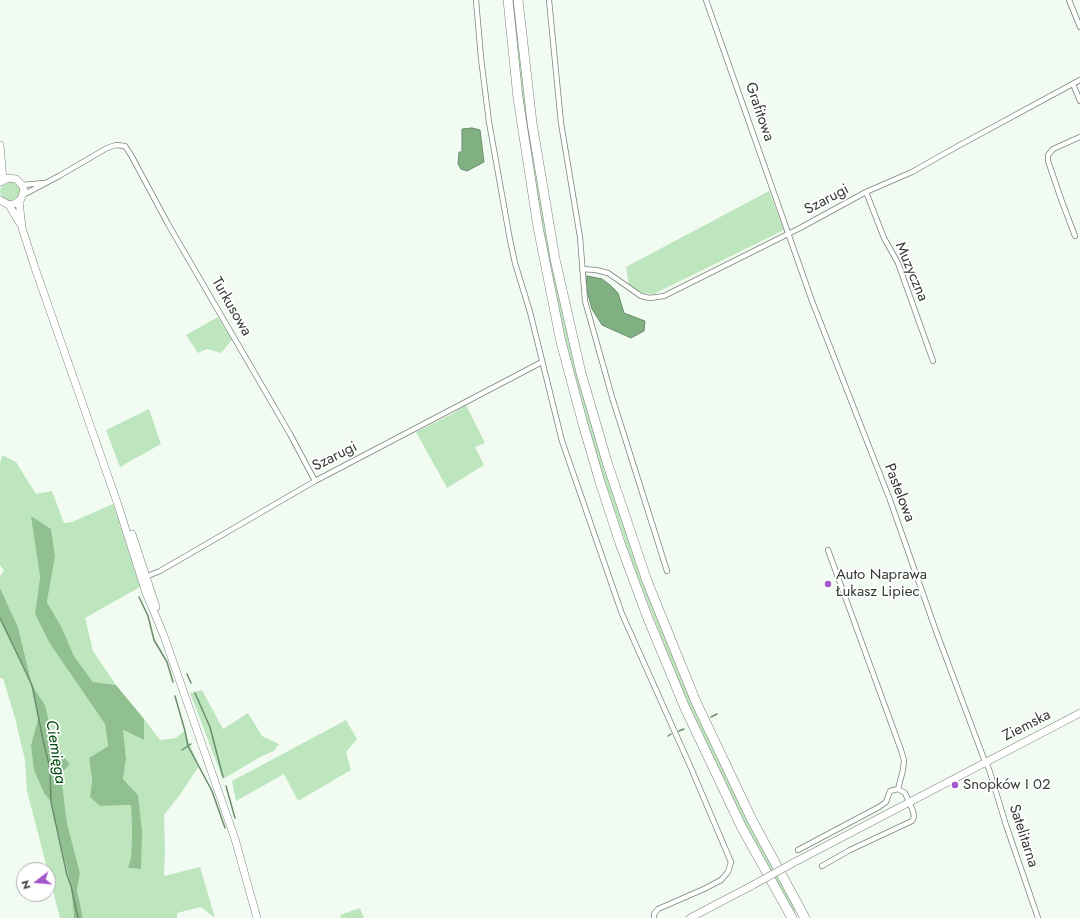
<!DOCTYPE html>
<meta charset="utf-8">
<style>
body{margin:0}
#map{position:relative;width:1080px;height:918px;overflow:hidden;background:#f2fbf2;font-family:Jost,sans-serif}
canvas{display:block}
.north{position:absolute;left:16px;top:862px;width:40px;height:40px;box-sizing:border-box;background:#fff;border:1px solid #afb0af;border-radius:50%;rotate:254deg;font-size:11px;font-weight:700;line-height:16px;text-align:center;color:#363936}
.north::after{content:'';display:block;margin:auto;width:14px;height:18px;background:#a258cb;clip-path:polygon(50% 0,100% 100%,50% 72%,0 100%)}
</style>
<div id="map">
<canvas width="1080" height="918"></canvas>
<div class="north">N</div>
</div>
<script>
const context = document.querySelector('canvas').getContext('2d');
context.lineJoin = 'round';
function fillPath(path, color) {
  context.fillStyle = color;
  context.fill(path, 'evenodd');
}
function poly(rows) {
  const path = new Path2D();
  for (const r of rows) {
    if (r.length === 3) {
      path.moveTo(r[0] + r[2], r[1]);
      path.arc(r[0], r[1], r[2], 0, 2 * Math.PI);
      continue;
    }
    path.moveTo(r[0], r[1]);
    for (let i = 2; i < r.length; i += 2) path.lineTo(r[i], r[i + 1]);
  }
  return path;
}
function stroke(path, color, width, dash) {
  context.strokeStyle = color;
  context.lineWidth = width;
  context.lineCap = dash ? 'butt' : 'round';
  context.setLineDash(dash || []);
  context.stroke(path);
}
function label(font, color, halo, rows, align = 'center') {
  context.font = font + ' Jost,sans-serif';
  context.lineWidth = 3.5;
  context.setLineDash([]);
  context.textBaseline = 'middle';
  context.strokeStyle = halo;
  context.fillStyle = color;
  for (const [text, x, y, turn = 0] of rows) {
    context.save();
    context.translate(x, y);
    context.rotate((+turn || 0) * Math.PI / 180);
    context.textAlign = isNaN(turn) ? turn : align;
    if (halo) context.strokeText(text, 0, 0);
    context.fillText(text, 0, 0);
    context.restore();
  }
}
const green = poly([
 [511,0,515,0,550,254,639,568,797,910,793,912,744,823,682,690,635,570,604,480,592,439,566,342,547,255,526,135],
 [10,191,10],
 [769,191,784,230,654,294,643,293,629,286,626,267],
 [218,317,232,340,221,353,207,349,198,353,186,335],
 [466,405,485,443,475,447,484,465,447,488,416,432,452,414],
 [149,409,161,444,120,467,106,430],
 [2,455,16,462,36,494,52,491,64,523,72,522,113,504,140,587,85,618,93,651,116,685,93,682,74,656,62,628,47,602,55,557,32,516,40,577,35,614,50,644,105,724,108,746,89,758,92,780,90,797,101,806,131,805,132,832,131,857,128,868,141,869,138,795,123,779,126,759,122,730,144,740,144,719,160,740,176,738,184,731,199,766,179,796,164,815,165,849,164,876,200,867,215,918,201,907,177,913,177,918,83,918,77,890,80,873,67,823,61,774,70,764,55,745,45,705,32,685,18,627,0,588,0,576,4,571,0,565,0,464],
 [0,618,25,669,35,698,38,719,31,745,44,793,51,802,71,886,74,918,60,918,27,791,25,760,15,718,3,678,0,678],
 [202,690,223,729,248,713,262,736,279,744,274,751,260,757,223,779,190,693],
 [346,720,357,739,346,752,351,770,298,801,284,774,236,801,232,781],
 [360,908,364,918,341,918,340,915]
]);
const forest = poly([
 [31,516,51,529,55,557,47,602,62,628,74,656,93,682,116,685,144,719,144,740,123,730,126,759,123,779,138,795,142,831,141,869,128,868,131,857,132,832,131,805,100,806,90,797,92,780,89,758,108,746,105,724,50,644,35,614,40,577],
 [0,588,18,627,32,685,45,705,55,745,70,764,61,774,67,823,80,873,77,890,83,918,74,918,71,886,51,802,44,793,34,770,31,745,38,719,35,698,25,669,0,618]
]);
const water = poly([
 [472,128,480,130,484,162,467,171,461,169,458,164,459,152,462,152,462,129,472,128],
 [587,276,602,279,610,285,618,293,624,313,645,321,644,331,631,338,602,325,592,309,586,287,587,276]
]);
const stream = poly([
 [139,597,148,616,154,640,167,662,173,682],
 [0,618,32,685,42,735,50,769,51,802,67,875,71,886,78,918],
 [187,674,191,683],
 [195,693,210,727,223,777],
 [175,696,185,731,188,746,212,791,225,828],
 [711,717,717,714],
 [679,731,684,729],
 [668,736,671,734],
 [182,750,191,744],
 [226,786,235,818]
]);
const street = poly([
 [476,0,481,58,489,122,510,240,515,263,530,312,562,441,622,614,691,768,731,862,728,872,721,880,704,889,658,909,654,914,654,918],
 [549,0,561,123,580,237,585,301,612,397,667,571],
 [706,0,812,301,890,500,936,631,984,759,989,769,1006,825,1038,918],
 [1069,0,1080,27],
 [1073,84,1080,101],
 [22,185,44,183],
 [866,192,884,238,898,263,933,361],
 [23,195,59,176,107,148,116,145,125,146,131,155,168,224,290,434,315,481],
 [1075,236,1061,199,1048,161,1048,155,1053,149,1080,137],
 [582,269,596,270,608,273,641,296,650,298,664,296,800,228,866,192,912,172,958,146,1080,80],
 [828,550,901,750,904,760,903,770,898,789],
 [145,577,160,571,179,560,315,481,542,362],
 [798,850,879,807,886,802,890,791,898,789,905,793,913,811,914,817,912,821,850,850,822,866]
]);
const secondary = poly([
 [0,145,3,180],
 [0,182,8,178,16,179,22,185,24,190,21,199,16,203,9,205,0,200],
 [19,201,22,228,35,268,117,502,146,593,164,636,235,839,257,918],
 [9,205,19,222],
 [132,534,156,607],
 [793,863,1080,713],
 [690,918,753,885]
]);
const highway = poly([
 [508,0,518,98,538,227,561,342,583,424,600,482,620,543,647,616,685,708,742,828,792,918],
 [518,0,532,123,555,259,581,373,607,462,647,581,696,702,752,820,805,918]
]);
const secondaryBridge = poly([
 [753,885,793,863]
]);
const markers = [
 [828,584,4,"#a258cb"],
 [955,785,4,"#a258cb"]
];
const streetNames = [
 ["Grafitowa",759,112,71],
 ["Szarugi",827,200,-28],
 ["Muzyczna",911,272,67],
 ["Turkusowa",231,307,60],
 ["Szarugi",335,457,-27],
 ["Pastelowa",899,493,69],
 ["Ziemska",1027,726,-27],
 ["Satelitarna",1023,836,72]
];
const poiNames = [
 ["Auto Naprawa",836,575],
 ["Łukasz Lipiec",836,592],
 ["Snopków I 02",963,785]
];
const waterNames = [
 ["Ciemięga",55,752,81]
];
fillPath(green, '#bee6be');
fillPath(forest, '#90c090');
fillPath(water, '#81b182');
stroke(water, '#6a8d6b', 1);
stroke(stream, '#6a8d6b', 1.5);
stroke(street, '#7b837a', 6);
stroke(secondary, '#7b837a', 8);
stroke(highway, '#7b837a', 10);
stroke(street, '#fff', 4.5);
stroke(secondary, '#fff', 7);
stroke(highway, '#fff', 9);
stroke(secondaryBridge, '#7b837a', 8, []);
stroke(secondaryBridge, '#fff', 7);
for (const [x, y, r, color] of markers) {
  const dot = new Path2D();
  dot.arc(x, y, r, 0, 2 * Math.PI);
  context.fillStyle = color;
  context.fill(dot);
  stroke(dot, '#fff', 1.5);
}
label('15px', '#363936', '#fff', streetNames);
label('15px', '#363936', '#fff', poiNames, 'left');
label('italic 16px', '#014d0f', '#fff', waterNames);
</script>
